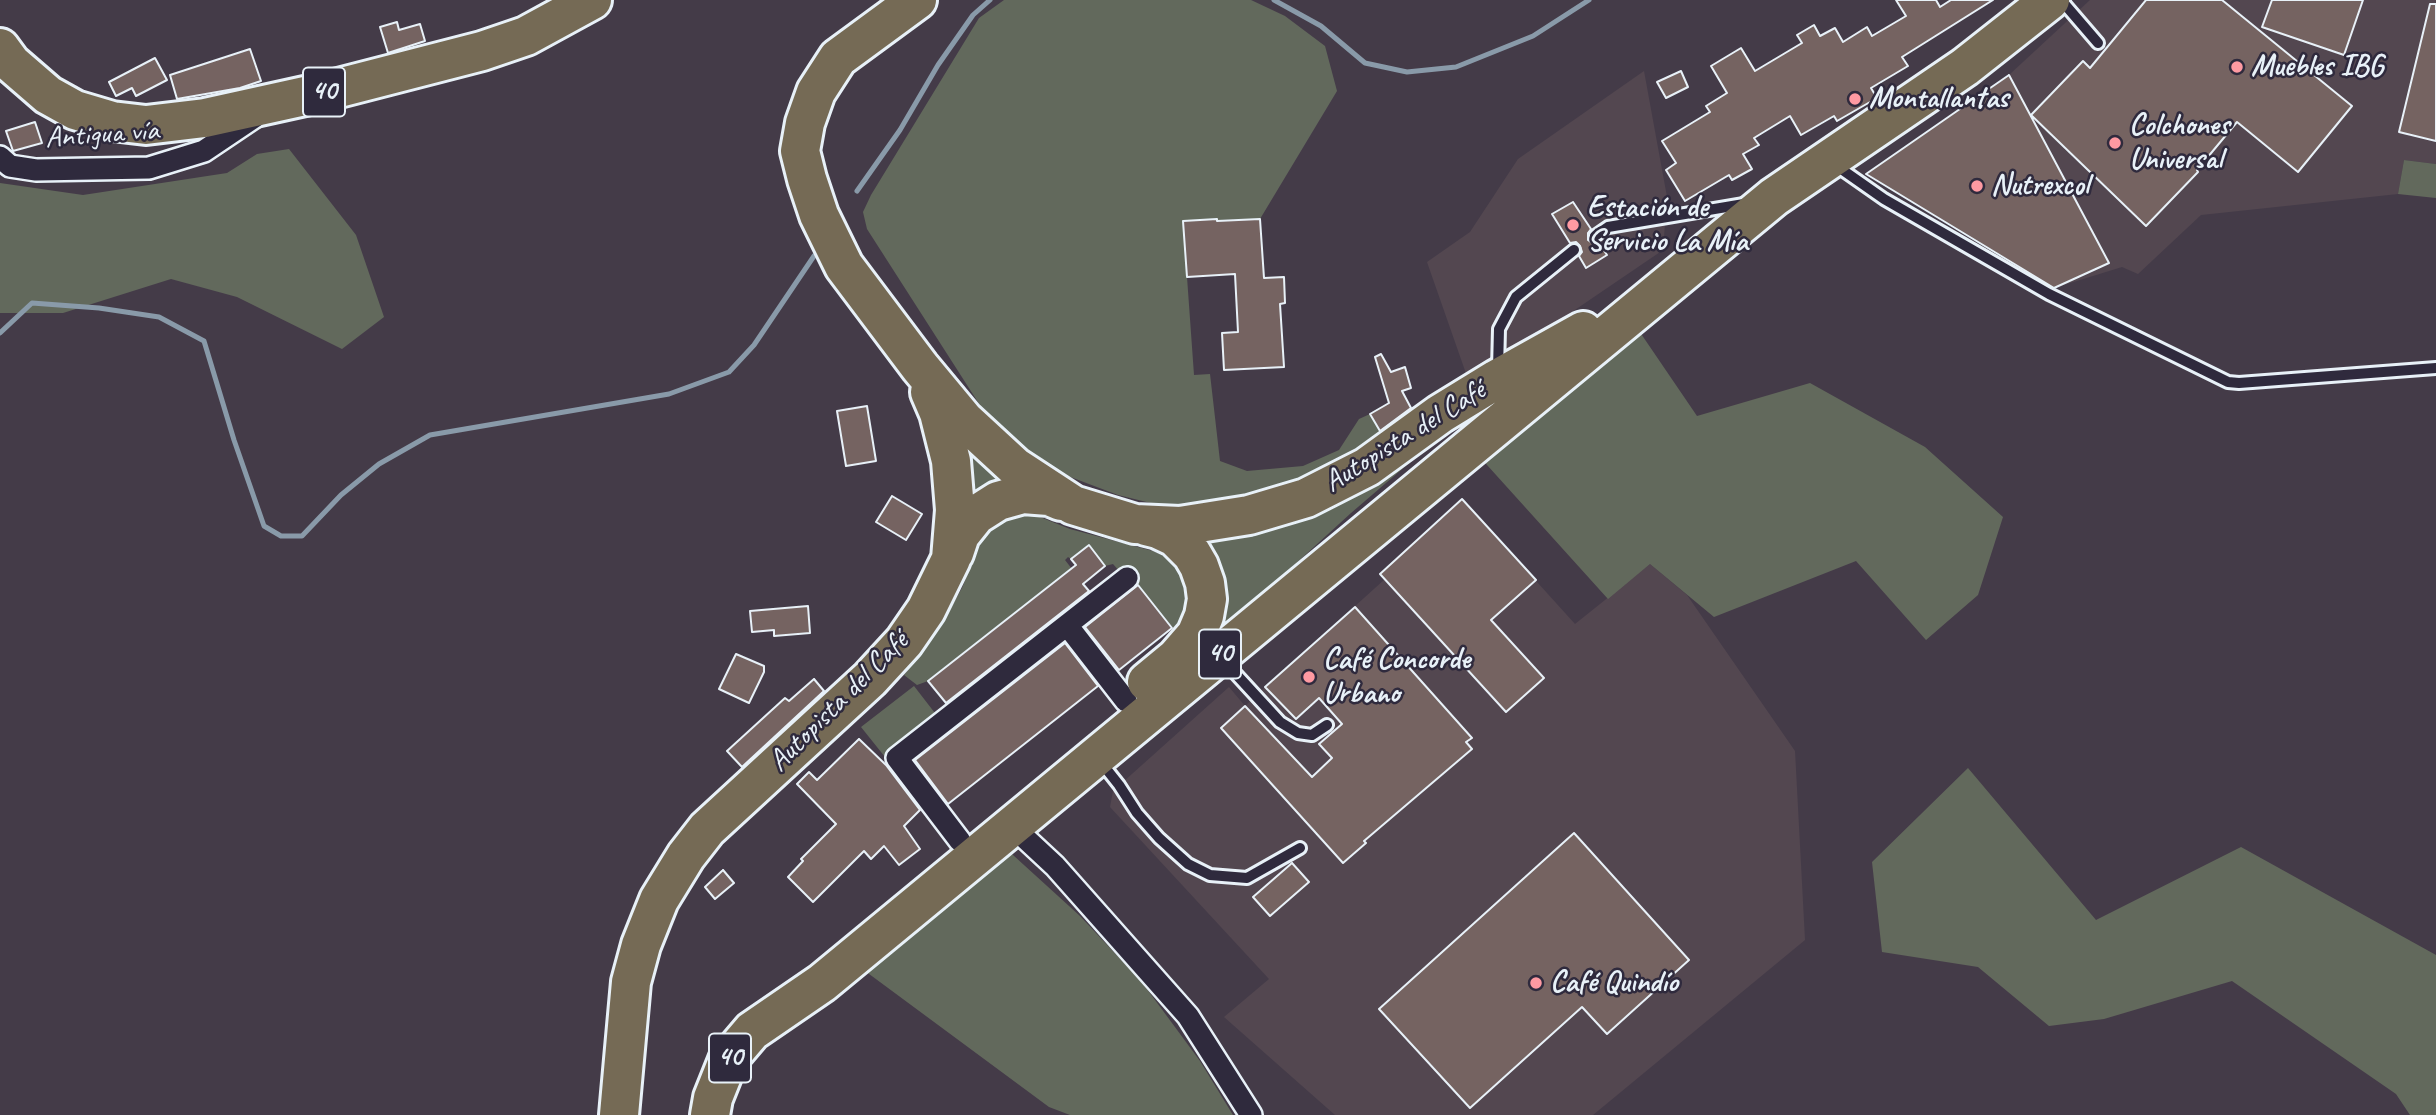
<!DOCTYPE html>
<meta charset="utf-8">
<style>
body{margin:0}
canvas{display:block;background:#443b48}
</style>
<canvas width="2436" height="1115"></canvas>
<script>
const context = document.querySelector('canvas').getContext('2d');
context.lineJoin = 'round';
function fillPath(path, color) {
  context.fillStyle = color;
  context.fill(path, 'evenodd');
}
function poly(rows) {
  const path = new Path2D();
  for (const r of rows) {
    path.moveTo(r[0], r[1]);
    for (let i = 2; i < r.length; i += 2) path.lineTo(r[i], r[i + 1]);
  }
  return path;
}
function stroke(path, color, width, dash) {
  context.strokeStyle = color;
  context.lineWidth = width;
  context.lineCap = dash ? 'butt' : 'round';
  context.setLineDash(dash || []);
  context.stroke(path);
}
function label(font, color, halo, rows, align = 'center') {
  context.font = font + ' Caveat,sans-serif';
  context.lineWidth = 5;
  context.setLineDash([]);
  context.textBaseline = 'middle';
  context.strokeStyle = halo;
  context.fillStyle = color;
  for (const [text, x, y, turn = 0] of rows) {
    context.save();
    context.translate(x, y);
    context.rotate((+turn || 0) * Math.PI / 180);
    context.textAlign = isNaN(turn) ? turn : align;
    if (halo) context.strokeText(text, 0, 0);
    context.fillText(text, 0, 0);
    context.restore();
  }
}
const built = poly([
 [2090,0,2436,0,2436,164,2404,160,2398,194,2201,215,2138,274,2122,267,2054,288,1866,174,2009,75],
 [1644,71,1667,197,1663,250,1469,382,1427,262,1470,232,1518,159],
 [1462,499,1575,624,1650,564,1687,595,1795,751,1805,940,1593,1115,1335,1115,1224,1017,1269,979,1110,807,1113,791,1229,687,1245,706,1265,687,1296,719,1351,666,1322,636,1385,579]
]);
const green = poly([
 [1004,0,1251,0,1285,16,1325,46,1337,91,1260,219,1183,221,1194,375,1210,374,1220,461,1247,471,1303,466,1339,450,1359,419,1370,414,1383,436,1302,487,1175,509,1118,495,1052,470,992,424,867,229,863,212,871,195,979,18],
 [289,149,356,235,384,317,342,349,237,297,171,279,63,313,0,313,0,183,83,195,227,173,257,154],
 [2404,160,2436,164,2436,198,2398,194],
 [1633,322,1697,416,1810,383,1925,447,2003,517,1978,595,1926,640,1856,561,1714,617,1650,564,1608,599,1478,455],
 [1464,416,1351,513,1220,633,1218,631,1227,605,1226,580,1219,563,1207,547,1190,532],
 [969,443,1014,479,993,482,975,493],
 [1022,513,1040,517,1070,529,1153,551,1169,558,1181,566,1190,582,1185,634,1173,628,1137,584,1139,581,1126,568,1120,572,1113,564,1105,566,1088,545,1071,559,1068,557,1065,560,1072,569,928,681,917,685,904,675,941,625,962,588,989,521],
 [914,686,938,717,885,757,861,727],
 [1968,768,2096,920,2241,847,2436,955,2436,1115,2410,1115,2396,1094,2232,981,2104,1019,2049,1026,1978,967,1882,952,1872,862],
 [1002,845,1080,916,1141,981,1200,1061,1233,1115,1070,1115,1049,1107,861,968]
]);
const stream = poly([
 [1274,0,1321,26,1365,63,1407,72,1456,67,1533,36,1589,0],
 [857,191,900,130,938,65,973,15,990,0],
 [0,333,32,303,99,308,159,317,204,341,234,440,264,526,281,536,302,536,341,495,379,464,430,435,669,394,729,372,754,345,814,256]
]);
const building = poly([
 [1896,0,1936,0,1940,7,1951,0,1993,0,1902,57,1908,66,1871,88,1877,98,1837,121,1834,116,1801,135,1790,116,1754,138,1759,145,1743,154,1752,169,1732,180,1729,175,1685,201,1666,170,1676,163,1662,141,1710,112,1706,106,1727,93,1711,66,1741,48,1755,71,1802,43,1797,35,1814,25,1820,36,1835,28,1843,42,1867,27,1872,36,1906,16,1896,0],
 [2146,0,2222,0,2352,106,2298,172,2237,122,2197,170,2198,172,2146,226,2031,115,2083,61,2090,68,2146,0],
 [2272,0,2363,0,2344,55,2262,27,2272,0],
 [2430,4,2436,4,2436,141,2399,132,2430,4],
 [397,22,399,30,420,24,425,41,388,53,380,27,397,22],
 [250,49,261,81,240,88,177,99,170,75,250,49],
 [155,58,167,80,136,96,132,88,116,96,109,82,155,58],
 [1681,71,1688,87,1666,98,1657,82,1681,71],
 [2009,75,2109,263,2054,288,1866,174,2009,75],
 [35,122,42,143,13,151,6,131,35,122],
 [1573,202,1591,229,1588,233,1588,240,1592,243,1599,243,1607,255,1586,268,1579,256,1582,252,1580,246,1576,242,1570,243,1552,214,1573,202],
 [1217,219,1217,221,1260,219,1264,278,1284,277,1285,303,1280,304,1284,367,1224,370,1222,333,1238,332,1235,274,1187,277,1183,221,1217,219],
 [1381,354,1391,372,1405,367,1411,388,1402,391,1411,408,1380,431,1370,414,1389,403,1375,357,1381,354],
 [867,406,876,461,846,466,837,411,867,406],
 [892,496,922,514,906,540,876,522,892,496],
 [1462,499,1536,580,1491,620,1544,678,1506,712,1380,574,1462,499],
 [1089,545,1105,566,1083,584,1089,591,946,703,928,681,1076,565,1071,559,1089,545],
 [1138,585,1172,628,1119,670,1085,627,1138,585],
 [808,606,810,633,774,636,774,630,752,632,750,611,808,606],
 [1355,607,1472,738,1466,742,1472,749,1364,841,1366,843,1343,863,1221,728,1245,706,1312,777,1332,758,1319,744,1342,724,1319,698,1296,719,1265,687,1355,607],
 [1065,643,1098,686,948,804,915,760,1065,643],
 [736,654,764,666,764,672,749,703,719,689,736,654],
 [814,679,824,691,742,767,727,751,785,698,789,701,814,679],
 [859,739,886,765,920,810,904,826,920,849,899,865,884,846,871,859,864,851,813,902,788,877,803,861,801,859,836,824,797,784,809,772,817,780,859,739],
 [1574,833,1689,960,1607,1034,1582,1007,1470,1108,1379,1009,1574,833],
 [1292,863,1309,882,1270,916,1253,897,1292,863],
 [723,870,734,883,715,899,705,887,723,870]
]);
const lane = poly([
 [2061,0,2098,43],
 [1834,164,1884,199,2049,294,2228,382,2239,383,2436,368],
 [1595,236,1608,227,1744,204],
 [1498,369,1499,329,1516,297,1574,250],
 [1223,660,1280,722,1298,733,1312,735,1327,725],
 [1100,761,1119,785,1137,813,1159,838,1188,864,1210,875,1247,878,1300,848]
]);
const street = poly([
 [0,157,10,166,36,170,149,168,204,151,256,116],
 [1067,625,1126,701],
 [1012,826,1055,866,1188,1016,1251,1115],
 [960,841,897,758,1127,578]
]);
const highway = poly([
 [917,0,838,58,816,92,805,123,800,151,807,179,819,215,844,266,920,367,964,420,1015,467,1073,505,1135,524,1180,526,1249,515,1306,498,1367,467,1440,414,1497,379,1583,331],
 [0,48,11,63,48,95,75,110,112,121,146,125,205,118,323,92,482,51,526,36,592,0],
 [1146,526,1158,529,1175,537,1192,554,1199,566,1205,583,1207,599,1204,616,1196,635,1176,658,1147,682],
 [954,553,960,535,976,515,998,501,1023,494,1049,496,1061,501],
 [619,1115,631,982,641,945,659,900,686,856,707,829,870,679,904,642,926,610,951,559,955,510,951,461,939,413,930,392],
 [710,1115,713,1098,729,1058,752,1031,822,983,1774,197,1965,67,2050,0]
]);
const markers = [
 [2237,67,7,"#ff9aa2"],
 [1855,99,7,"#ff9aa2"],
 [2115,143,7,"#ff9aa2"],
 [1977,186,7,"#ff9aa2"],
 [1573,225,7,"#ff9aa2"],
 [1309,677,7,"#ff9aa2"],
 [1536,983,7,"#ff9aa2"]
];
const shields = [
 [324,92,42],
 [1220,654,42],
 [730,1058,42]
];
const shieldNames = [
 ["40",324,92],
 ["40",1220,654],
 ["40",730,1058]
];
const poiNames = [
 ["Muebles IBG",2251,67],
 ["Montallantas",1869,99],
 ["Colchones",2129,126],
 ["Universal",2129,160],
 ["Nutrexcol",1991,186],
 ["Estación de",1587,208],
 ["Servicio La Mía",1587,242],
 ["Café Concorde",1323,660],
 ["Urbano",1323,694],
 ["Café Quindío",1550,983]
];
const streetNames = [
 ["Antigua vía",102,135,-4],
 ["Autopista del Café",1405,437,-32],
 ["Autopista del Café",839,702,-45]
];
fillPath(built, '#534750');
fillPath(green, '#62695c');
stroke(stream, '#899aa9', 5);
fillPath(building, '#756361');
stroke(building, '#e8f1f8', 2);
stroke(lane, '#e8f1f8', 16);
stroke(street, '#e8f1f8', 26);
stroke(highway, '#e8f1f8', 44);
stroke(lane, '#2f2a3d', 10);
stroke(street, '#2f2a3d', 21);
stroke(highway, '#756a55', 38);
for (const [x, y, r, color] of markers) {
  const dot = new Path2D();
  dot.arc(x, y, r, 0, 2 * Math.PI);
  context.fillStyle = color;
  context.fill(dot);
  stroke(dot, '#2f2a3d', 2.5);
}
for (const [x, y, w] of shields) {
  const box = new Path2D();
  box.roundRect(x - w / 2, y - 24.5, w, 49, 5);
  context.fillStyle = '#2f2a3d';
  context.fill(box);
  stroke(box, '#e8f1f8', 2);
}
label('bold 28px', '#e8f1f8', null, shieldNames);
label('bold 30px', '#e8f1f8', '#2f2a3d', poiNames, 'left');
label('30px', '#e8f1f8', '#2f2a3d', streetNames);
</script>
